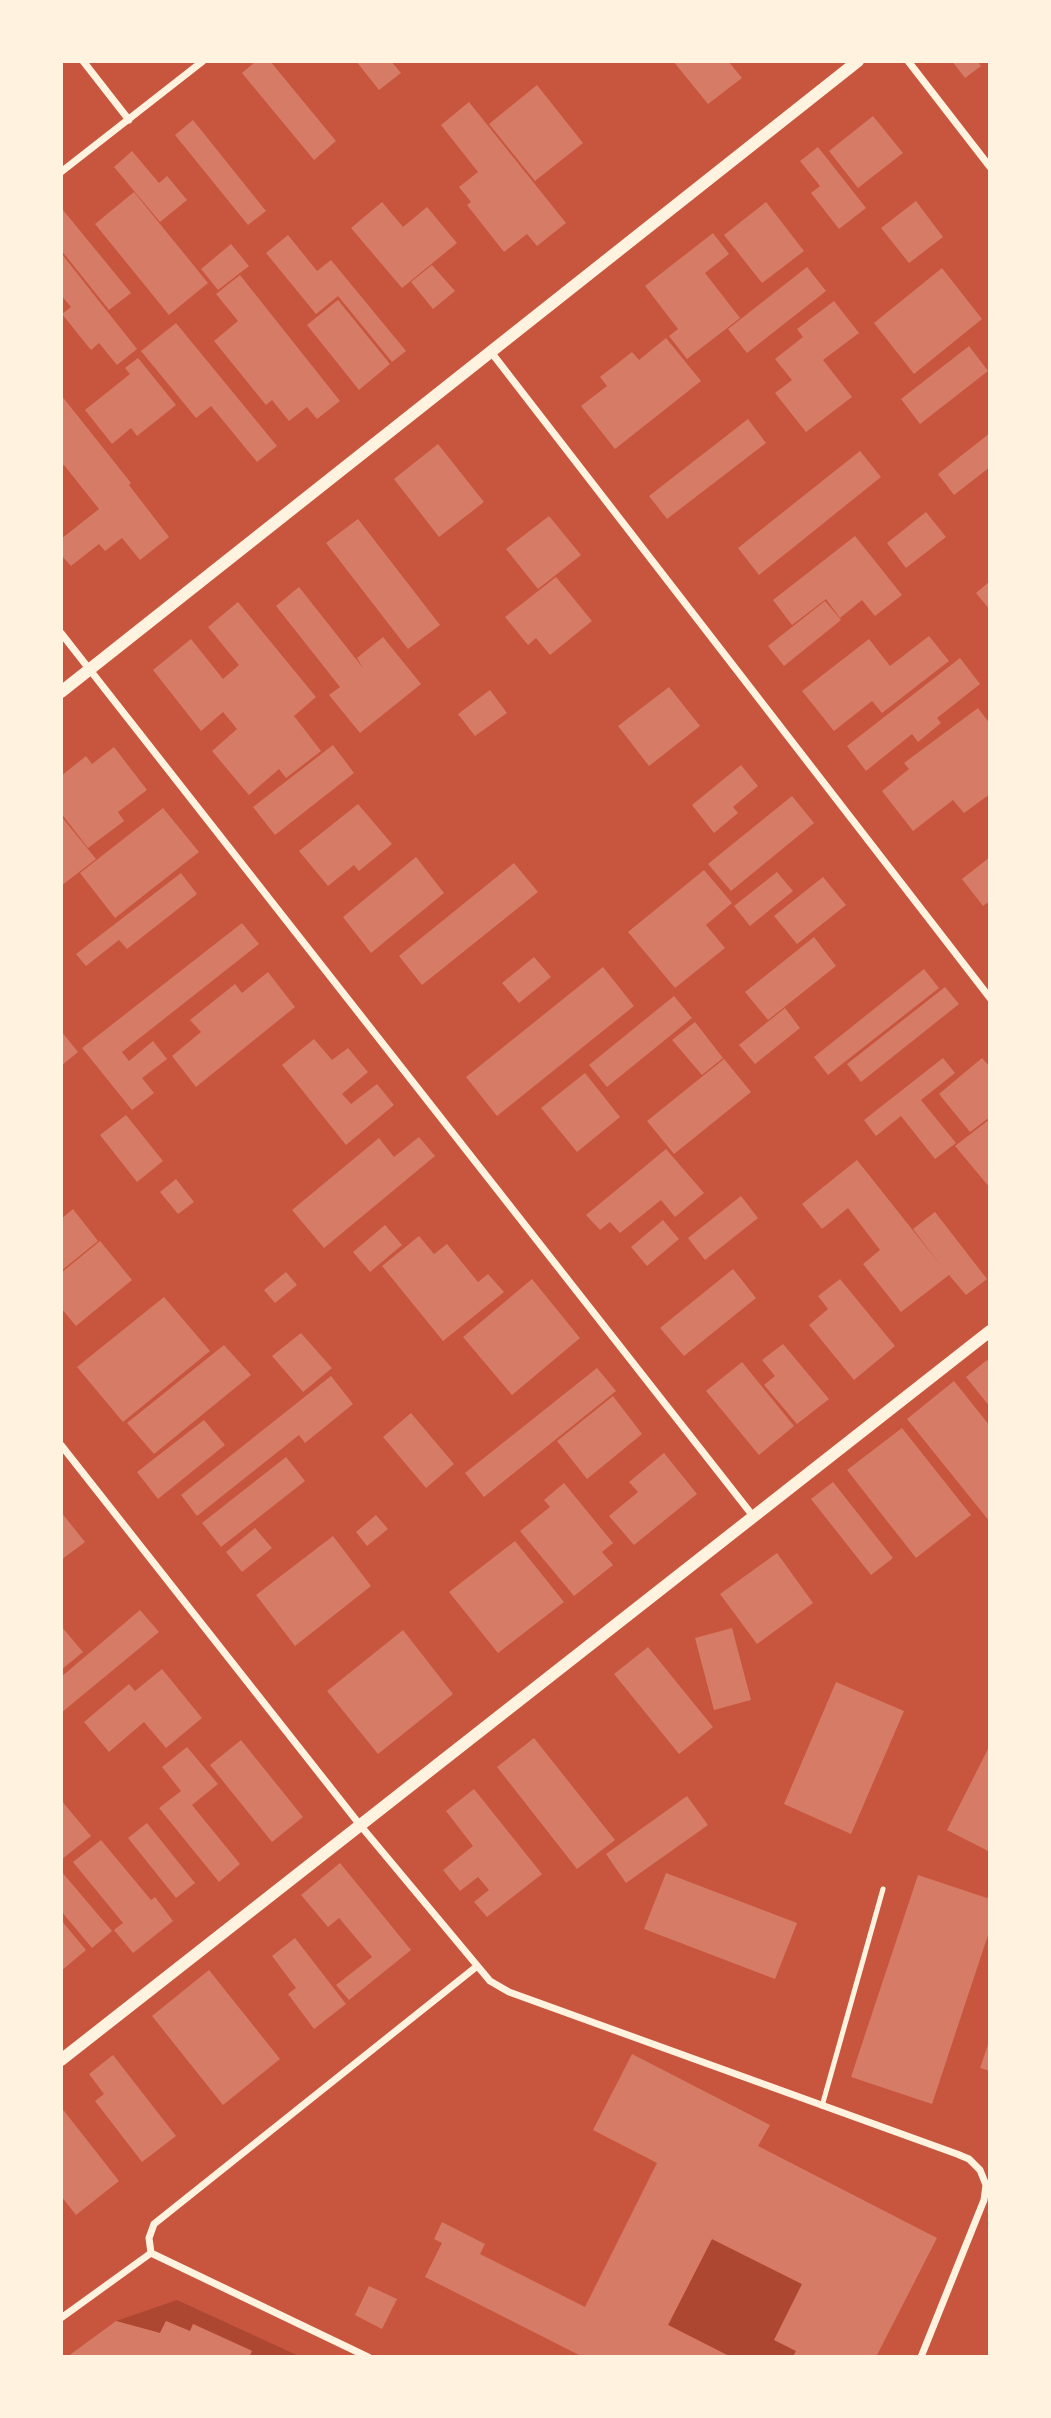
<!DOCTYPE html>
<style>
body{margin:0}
#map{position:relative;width:1051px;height:2418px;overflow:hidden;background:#c8553d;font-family:Manrope,sans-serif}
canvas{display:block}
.frame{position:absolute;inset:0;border:63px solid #fff3e0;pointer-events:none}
</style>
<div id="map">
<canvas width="1051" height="2418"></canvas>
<div class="frame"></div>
</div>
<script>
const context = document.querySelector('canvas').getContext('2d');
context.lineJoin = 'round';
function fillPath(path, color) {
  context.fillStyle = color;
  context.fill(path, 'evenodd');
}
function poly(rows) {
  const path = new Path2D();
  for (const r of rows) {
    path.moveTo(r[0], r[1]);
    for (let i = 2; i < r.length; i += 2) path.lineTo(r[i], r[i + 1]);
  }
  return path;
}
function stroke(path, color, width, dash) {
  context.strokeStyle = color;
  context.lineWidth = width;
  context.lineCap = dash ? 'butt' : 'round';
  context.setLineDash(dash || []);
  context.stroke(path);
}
const green = poly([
 [712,2239,802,2284,796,2351,793,2357,731,2357,668,2325],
 [177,2300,301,2357,251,2357,251,2350,193,2324,190,2331,166,2321,160,2333,116,2321]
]);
const building = poly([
 [256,61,270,61,336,141,314,160,242,73],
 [356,61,391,61,401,73,379,90],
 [673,61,728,61,742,78,708,104],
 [952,61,977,61,981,66,965,78],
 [537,85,583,143,535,181,489,124],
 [469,102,566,223,537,246,527,234,504,252,467,205,471,202,459,187,478,172,441,125],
 [873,116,903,153,858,188,829,151],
 [193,120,266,211,248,225,175,135],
 [818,147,866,208,839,229,811,193,820,186,800,161],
 [132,151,159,183,167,176,187,200,160,222,114,167],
 [134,192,208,283,169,315,95,224],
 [916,201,943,237,909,263,881,228],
 [382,202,403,227,427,207,457,243,402,288,351,228],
 [766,202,804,251,762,283,724,235],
 [63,210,131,293,109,310,61,250,61,211],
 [713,233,729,254,705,273,740,318,687,359,669,336,678,329,645,286],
 [288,235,317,271,331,260,406,351,392,362,338,296,316,314,266,253],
 [231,244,249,266,218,290,201,269],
 [61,253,137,349,117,365,99,343,91,350,62,314,71,307,61,295],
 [432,265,455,291,433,309,411,282],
 [807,267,826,291,747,353,728,329],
 [942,268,982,319,914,374,874,323],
 [240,275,340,401,317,419,307,407,289,421,272,400,266,405,214,341,238,321,216,294],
 [338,300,390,364,359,390,307,325],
 [834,301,859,333,823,360,852,397,806,432,775,393,792,380,775,359,803,337,797,329],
 [176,323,277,446,257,462,211,406,196,418,141,351],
 [666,338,701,381,615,449,581,406,607,386,600,377,632,352,639,360],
 [969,346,988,371,920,424,901,399],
 [138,358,176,405,137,436,131,428,112,444,85,410,130,374,125,368],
 [61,395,131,483,129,485,169,537,140,560,122,538,105,551,99,544,71,566,61,555,61,539,99,509,64,465,61,467],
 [748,419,766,443,667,519,649,496],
 [990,433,990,467,954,495,938,474],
 [438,444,484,502,439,537,394,479],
 [860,451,881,477,759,575,738,548],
 [926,512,946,537,906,568,887,543],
 [549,516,581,555,538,589,506,549],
 [358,519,440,625,408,649,326,543],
 [855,536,902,595,875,616,862,600,840,618,826,599,792,625,773,600],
 [556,577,592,621,550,655,536,638,528,645,505,617],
 [990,581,990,610,976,593],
 [299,587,363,668,357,658,383,637,421,684,360,733,329,695,340,687,276,606],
 [825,601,841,620,784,666,768,646],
 [238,602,316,697,294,716,321,751,286,778,279,769,249,795,212,751,237,729,223,712,201,731,153,670,191,639,223,679,239,665,208,627],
 [929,636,949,661,882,713,872,701,834,731,802,691,869,639,890,666],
 [960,658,980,684,937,718,941,723,918,742,912,734,866,771,847,746],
 [669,687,700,726,649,766,618,726],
 [490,690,507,713,475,736,458,714],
 [978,708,990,724,990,794,964,813,953,800,913,831,882,791,909,769,904,763],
 [333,745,354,773,275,835,253,807],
 [114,747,147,790,118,812,124,821,88,848,61,813,61,776,86,756,92,764],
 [741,765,758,786,733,807,738,813,714,833,692,805],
 [792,796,814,823,731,891,708,864],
 [358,804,392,844,359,871,354,865,328,886,299,851],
 [163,808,199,852,115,918,80,873],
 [61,816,96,859,61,886],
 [416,857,444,893,371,953,343,917],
 [990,857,990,901,983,906,962,879],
 [514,863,538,892,422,985,399,956],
 [704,870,732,903,706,925,725,948,675,988,628,932],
 [777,872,793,891,750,926,734,906],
 [181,873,197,894,127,949,119,940,86,966,76,954],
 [823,877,846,905,797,944,774,916],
 [242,923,259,944,122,1052,129,1061,153,1041,167,1059,142,1078,154,1093,132,1110,82,1048],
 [814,937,836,966,768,1020,745,992],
 [534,957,551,977,519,1003,502,983],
 [603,967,634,1006,497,1116,466,1077],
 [924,969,939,988,828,1075,814,1057],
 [268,972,295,1007,196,1087,172,1056,201,1032,190,1020,235,984,242,993],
 [945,987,959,1004,861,1082,847,1064],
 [674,996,692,1018,607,1087,589,1065],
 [785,1008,800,1028,755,1064,739,1045],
 [695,1022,723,1058,702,1075,672,1040],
 [61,1031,78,1052,61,1066],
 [314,1039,332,1060,348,1048,368,1072,342,1094,351,1104,377,1084,394,1105,346,1145,282,1065],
 [943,1058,955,1073,921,1100,956,1143,935,1159,901,1116,876,1136,864,1120],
 [982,1058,990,1067,990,1117,970,1132,939,1094],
 [724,1059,751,1092,674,1154,647,1121],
 [585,1073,620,1117,577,1152,541,1108],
 [126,1115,163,1161,137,1182,100,1135],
 [990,1119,990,1188,955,1146],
 [419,1137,435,1156,324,1248,292,1210,379,1138,394,1157],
 [666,1149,704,1193,675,1217,661,1200,620,1233,610,1222,600,1230,586,1215],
 [857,1160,942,1267,913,1229,935,1212,987,1279,966,1295,949,1275,901,1312,863,1264,880,1250,848,1208,822,1229,802,1204],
 [176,1179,194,1202,178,1214,160,1192],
 [741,1196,758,1218,705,1260,688,1238],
 [73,1209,98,1241,61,1271,61,1219],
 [663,1220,679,1239,647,1266,631,1247],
 [385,1225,402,1245,370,1272,353,1252],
 [419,1236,434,1254,447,1244,478,1282,488,1274,504,1292,443,1341,382,1266],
 [100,1241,132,1280,76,1326,61,1308,61,1273],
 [733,1269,756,1298,684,1356,660,1328],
 [286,1272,297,1285,275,1303,264,1290],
 [532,1279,580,1338,512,1395,463,1337],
 [840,1279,895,1346,854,1380,809,1325,828,1309,818,1296],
 [164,1297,210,1351,123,1422,77,1367],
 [301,1333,332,1368,303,1392,272,1356],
 [783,1344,829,1399,797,1424,764,1385,775,1376,762,1360],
 [224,1345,251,1375,154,1454,127,1423],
 [987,1360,990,1363,990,1407,966,1377],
 [742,1362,794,1426,759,1455,706,1391],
 [597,1368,616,1391,484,1497,465,1473],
 [331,1376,353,1404,305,1443,299,1435,197,1516,181,1495],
 [954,1381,990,1426,990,1522,907,1419],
 [613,1396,642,1434,587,1479,557,1441],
 [411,1413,454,1464,426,1488,383,1437],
 [204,1420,225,1445,158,1499,137,1472],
 [902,1428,971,1515,916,1558,847,1470],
 [664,1453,697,1494,634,1545,609,1516,638,1492,629,1482],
 [286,1457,305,1481,221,1547,202,1523],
 [833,1482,893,1558,871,1575,811,1499],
 [564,1483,613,1543,602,1552,613,1565,574,1596,520,1531,550,1507,544,1500],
 [61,1512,85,1542,61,1560],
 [376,1515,388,1529,367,1546,356,1532],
 [255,1528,272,1548,242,1572,226,1552],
 [333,1536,371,1586,295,1646,256,1595],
 [515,1541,564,1602,498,1653,449,1592],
 [777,1553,813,1603,757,1644,720,1594],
 [140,1610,159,1632,61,1713,61,1677],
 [61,1626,83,1652,61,1670],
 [732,1628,751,1700,714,1710,695,1638],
 [403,1630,453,1694,378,1754,327,1691],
 [648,1647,713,1727,679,1754,614,1674],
 [162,1669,202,1718,166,1748,144,1722,109,1752,84,1722,129,1684,135,1691],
 [836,1682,904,1711,851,1834,784,1804],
 [534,1738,615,1840,577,1869,497,1767],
 [241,1740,303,1817,272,1842,210,1765],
 [990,1745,990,1852,947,1830],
 [187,1747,218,1784,192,1805,240,1864,219,1882,159,1808,181,1791,162,1767],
 [474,1789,542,1874,487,1917,474,1902,489,1890,478,1877,460,1891,443,1870,473,1846,446,1811],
 [687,1796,708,1825,626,1883,606,1854],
 [61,1800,91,1836,61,1860],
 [147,1823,195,1883,176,1898,128,1838],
 [101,1840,151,1900,155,1897,173,1921,133,1953,114,1930,123,1923,73,1862],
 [340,1863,411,1950,349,2000,336,1985,372,1957,339,1918,328,1927,301,1895],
 [61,1871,112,1931,92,1948,61,1911],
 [666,1873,797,1923,775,1979,644,1929],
 [918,1875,990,1899,990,1929,932,2104,851,2077],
 [61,1920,86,1950,61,1971],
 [295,1938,346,2004,314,2029,288,1994,296,1988,272,1956],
 [209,1970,280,2059,223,2105,152,2016],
 [989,2042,990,2042,990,2071,980,2068],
 [632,2054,770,2125,758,2146,937,2238,876,2357,793,2357,796,2351,774,2340,802,2284,712,2239,668,2325,731,2357,583,2357,425,2277,442,2243,434,2239,442,2222,485,2244,480,2254,585,2307,657,2163,593,2130],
 [113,2055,176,2136,142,2162,95,2101,104,2094,89,2074],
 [61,2107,119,2181,76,2215,61,2196],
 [369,2286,397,2299,382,2329,355,2315],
 [116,2321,160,2333,166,2321,190,2331,193,2324,252,2351,249,2357,67,2357]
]);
const service = poly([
 [822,2106,883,1889]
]);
const minor = poly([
 [83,61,129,120],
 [908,61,990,167],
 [61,172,203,61],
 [491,352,990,998],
 [61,633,753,1516],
 [61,1445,360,1825,490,1981,509,1992,957,2154,969,2159,980,2170,986,2185,984,2200,921,2357],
 [151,2253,149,2238,154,2224,476,1967],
 [61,2318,151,2253,368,2357]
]);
const tertiary = poly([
 [61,692,858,61],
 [61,2060,990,1331]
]);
fillPath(green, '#ae4732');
fillPath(building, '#d67c66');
stroke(service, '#fff3e0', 5);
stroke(minor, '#fff3e0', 7);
stroke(tertiary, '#fff3e0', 12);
</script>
